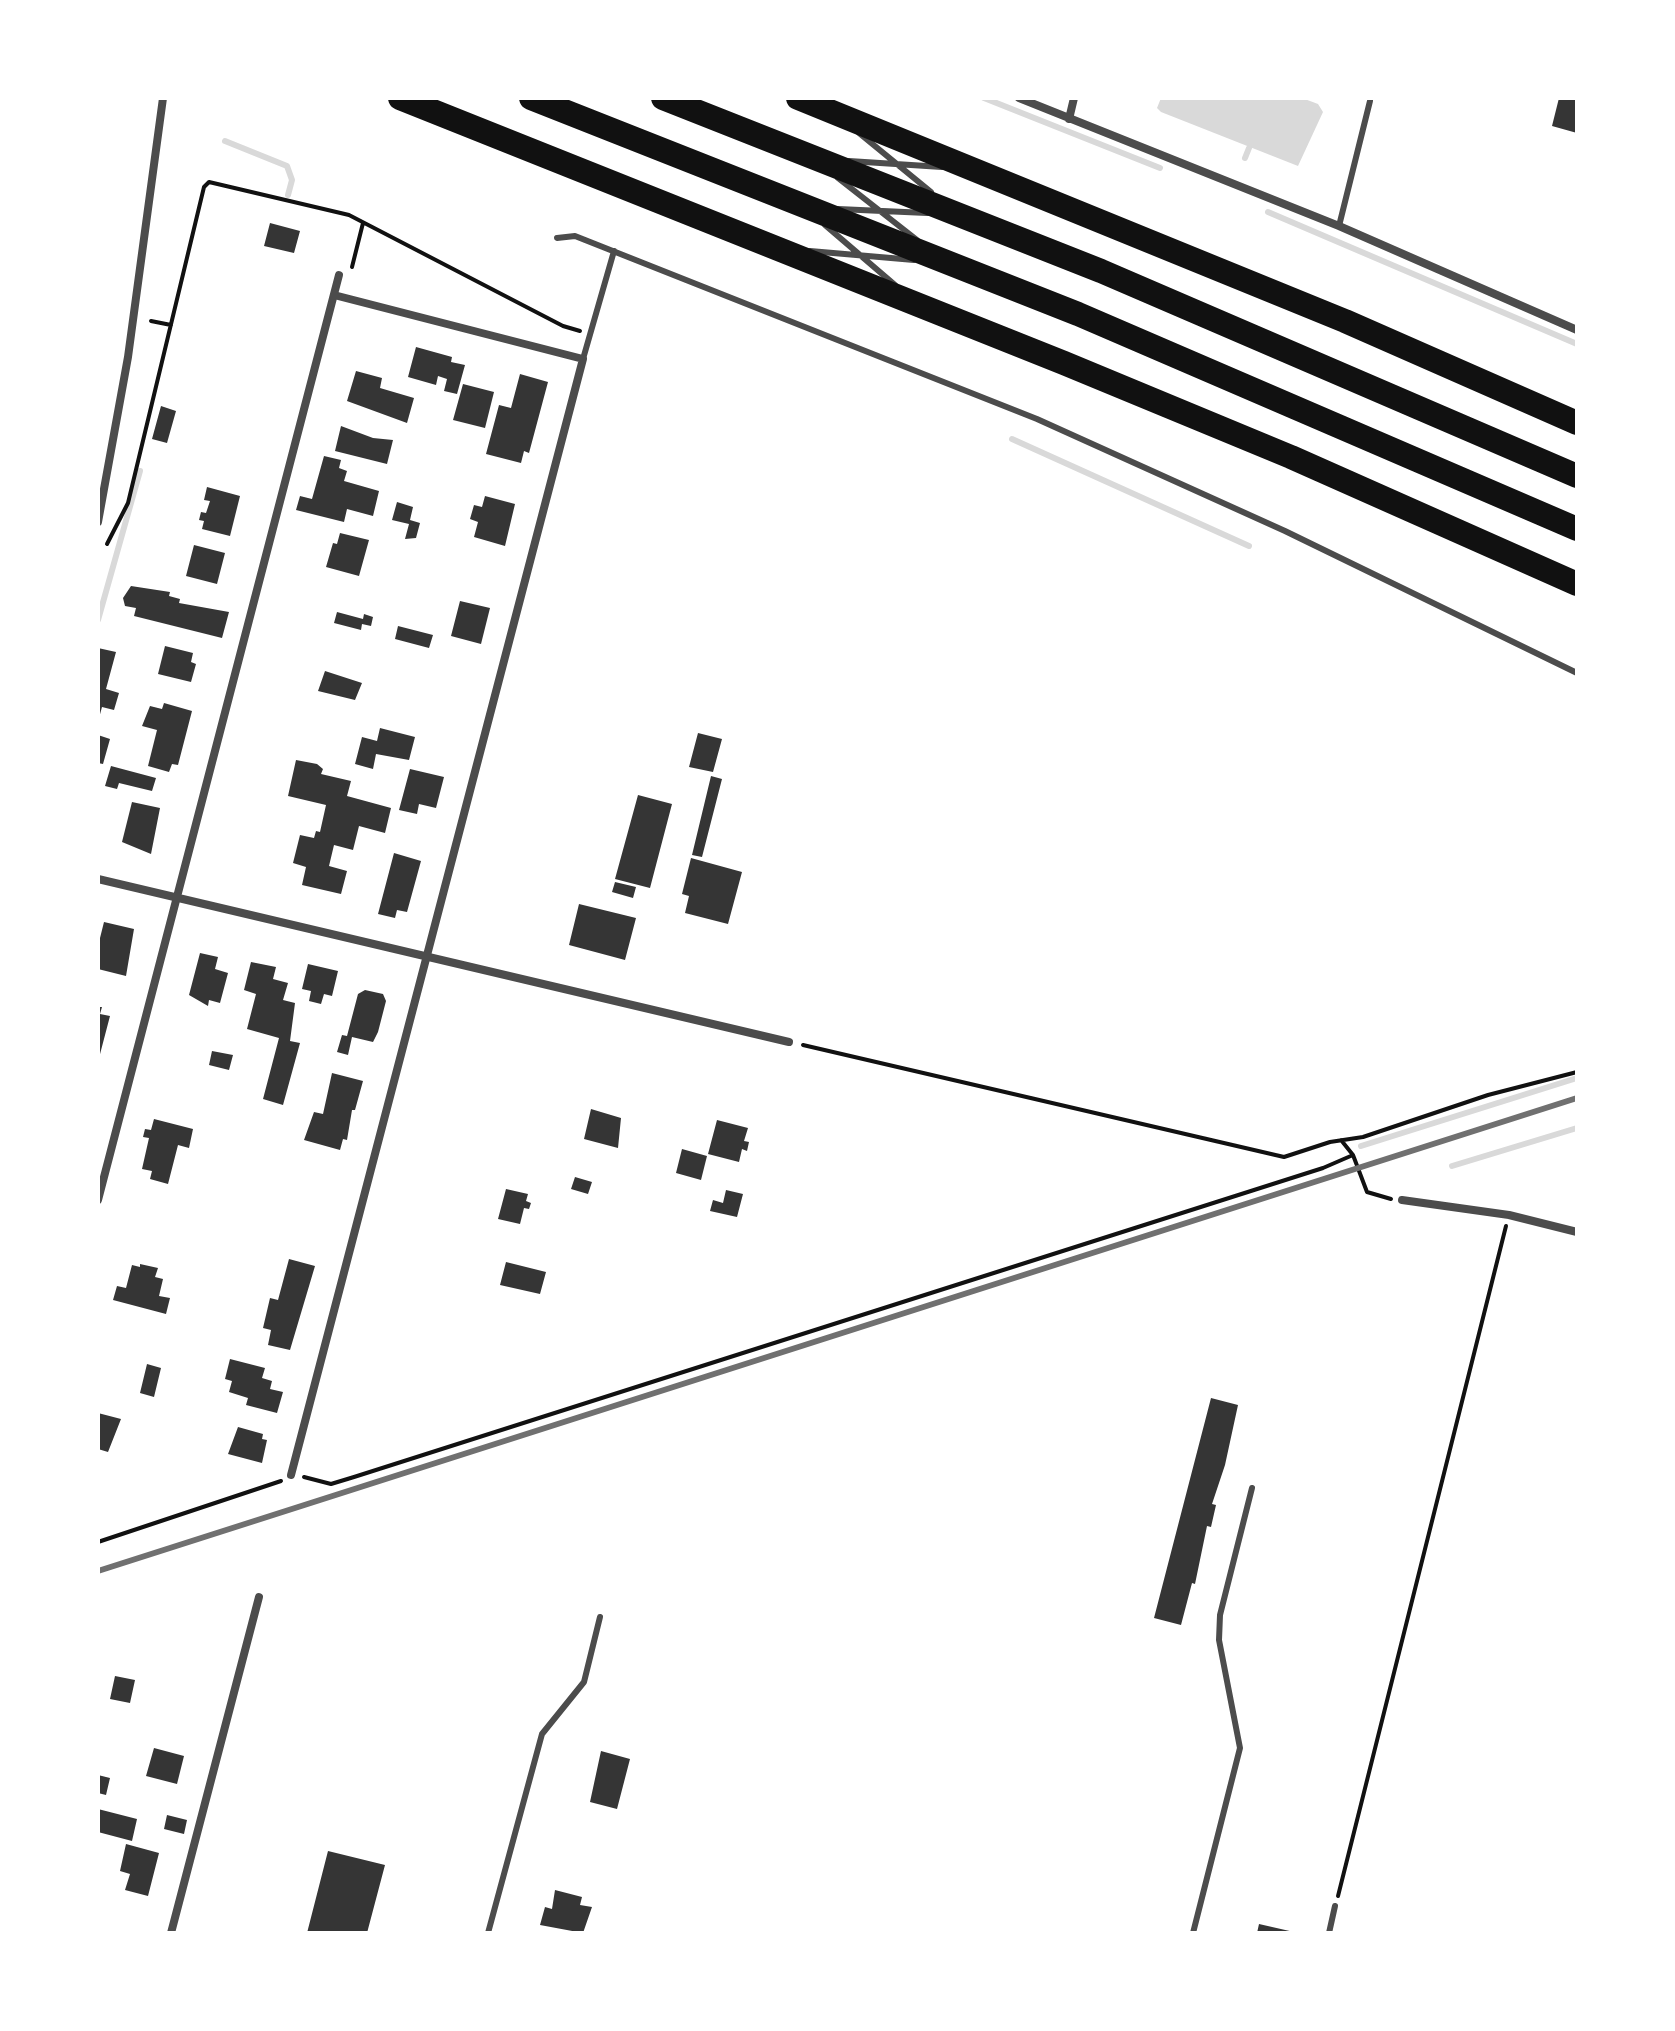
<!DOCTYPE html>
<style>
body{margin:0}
#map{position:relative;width:1675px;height:2031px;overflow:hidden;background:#fff;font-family:"IBM Plex Serif",serif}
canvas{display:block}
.frame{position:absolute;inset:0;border:100px solid #fff;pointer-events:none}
</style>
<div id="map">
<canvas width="1675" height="2031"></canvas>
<div class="frame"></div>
</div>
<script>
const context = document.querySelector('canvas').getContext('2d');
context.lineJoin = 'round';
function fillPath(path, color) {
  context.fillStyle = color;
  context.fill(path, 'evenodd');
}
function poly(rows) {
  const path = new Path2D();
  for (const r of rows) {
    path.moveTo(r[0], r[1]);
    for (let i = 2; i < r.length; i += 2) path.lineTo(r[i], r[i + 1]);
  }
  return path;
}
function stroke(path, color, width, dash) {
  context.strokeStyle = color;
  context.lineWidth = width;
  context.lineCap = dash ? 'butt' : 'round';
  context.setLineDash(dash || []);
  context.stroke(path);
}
const water = poly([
 [1161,98,1302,98,1318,104,1323,112,1298,166,1161,112,1157,108]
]);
const stream = poly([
 [984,98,1160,168],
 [225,141,287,166,292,180,288,195],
 [1245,158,1249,148],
 [1268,212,1577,344],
 [1012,439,1249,546],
 [98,620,140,471],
 [1361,1146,1577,1078],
 [1452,1166,1577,1128]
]);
const building = poly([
 [1559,98,1577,98,1577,133,1552,126],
 [270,223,300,231,294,253,264,246],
 [416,347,452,357,451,362,465,365,457,394,444,391,447,379,438,376,436,385,408,377],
 [356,371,382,378,380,388,414,398,407,423,347,401],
 [520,374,548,382,529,453,524,451,521,463,486,454,499,405,511,408],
 [463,384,494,392,485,428,453,420],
 [161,406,176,411,167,443,152,439],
 [341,426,373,438,393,440,387,464,335,451],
 [324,456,341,460,339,468,347,471,344,481,379,491,373,516,347,509,344,522,296,510,300,496,312,499],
 [207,487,240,496,230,536,202,529,204,521,199,520,201,512,206,513,210,501,204,500],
 [485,496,515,504,505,546,474,537,478,522,470,519,474,505,482,507],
 [397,502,413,507,410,520,420,523,416,538,405,539,409,524,392,520],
 [340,533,369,540,359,576,326,567,333,543,337,544],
 [194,545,225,553,217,584,186,576],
 [131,586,170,592,169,596,180,599,179,603,229,612,222,638,134,616,136,608,125,606,123,598],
 [460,601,490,608,481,644,451,636],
 [337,612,363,619,364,614,373,617,371,626,362,624,361,630,334,623],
 [398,626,433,635,429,648,395,639],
 [165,646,193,653,191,662,196,664,191,682,158,674],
 [98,648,116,652,106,689,119,693,114,710,102,707,99,718],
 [325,671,362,683,355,700,318,691],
 [164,703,192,711,178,765,172,764,169,772,148,766,157,730,142,726,150,706,162,709],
 [380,728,415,737,409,760,376,754,373,769,355,764,362,737,377,741],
 [698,733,722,739,713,772,689,767],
 [98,735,110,739,103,764,98,763],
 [296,760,317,764,323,769,321,774,351,781,347,796,391,808,385,833,359,826,353,850,334,845,329,866,347,871,341,894,302,885,306,867,293,863,300,835,314,838,316,831,320,832,326,805,288,796],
 [111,766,156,778,152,791,119,783,117,789,105,786],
 [410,769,444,777,436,808,419,804,417,814,399,810],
 [711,776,722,779,702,857,692,855],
 [638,795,672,804,650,888,615,879],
 [132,802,160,808,151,854,122,842],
 [394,853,421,861,407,912,397,910,395,918,378,914],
 [691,858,742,872,728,924,685,913,689,896,682,894],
 [615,882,636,887,633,898,612,892],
 [579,904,636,918,625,960,569,945],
 [104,922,134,929,126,976,98,969,98,946],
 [200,953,218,957,215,969,228,973,220,1003,209,1000,208,1006,189,995],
 [251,962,276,967,273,979,288,983,283,1000,295,1003,290,1041,300,1043,283,1105,263,1099,279,1038,247,1029,256,994,244,990],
 [308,964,338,971,332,996,324,994,321,1004,309,1001,311,991,302,989],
 [365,990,383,994,386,1001,378,1032,373,1042,352,1037,348,1055,337,1052,342,1035,347,1036,358,994],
 [98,1007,102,1007,100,1014,110,1016,99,1058],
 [212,1051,233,1055,229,1070,209,1065],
 [332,1073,363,1081,355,1110,352,1110,347,1140,343,1139,340,1150,304,1140,314,1112,323,1114],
 [591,1109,621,1118,618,1148,584,1139],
 [154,1119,193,1129,189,1148,178,1145,168,1184,150,1179,152,1171,142,1169,149,1138,143,1137,145,1129,151,1130],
 [717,1120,748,1128,744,1141,749,1142,747,1151,742,1149,739,1162,708,1154],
 [682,1149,707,1156,701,1180,676,1173],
 [575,1177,592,1182,588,1194,571,1189],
 [506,1189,528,1194,526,1201,531,1203,529,1209,524,1208,520,1224,498,1219],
 [726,1190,743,1194,737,1217,710,1211,713,1200,723,1203],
 [289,1259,315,1266,290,1350,268,1345,271,1330,263,1328,270,1298,278,1300],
 [506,1262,546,1272,540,1294,500,1285],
 [140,1264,158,1268,155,1277,163,1279,159,1296,170,1298,166,1314,113,1300,117,1286,126,1288,132,1265,140,1267],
 [230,1359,265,1368,262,1378,272,1381,270,1389,283,1392,277,1413,246,1405,248,1398,229,1392,232,1381,225,1379],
 [147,1364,161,1368,154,1397,140,1393],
 [1211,1398,1238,1405,1225,1465,1212,1504,1216,1505,1211,1527,1207,1526,1195,1584,1192,1583,1181,1625,1154,1618],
 [98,1413,121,1419,108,1452,98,1449],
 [238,1427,263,1434,262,1439,267,1440,262,1463,228,1454],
 [115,1676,135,1680,130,1703,110,1699],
 [154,1748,184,1756,177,1784,146,1776],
 [601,1751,630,1759,617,1809,590,1802],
 [98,1775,110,1778,106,1795,98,1793],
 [98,1809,137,1819,132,1841,98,1832],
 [167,1815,187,1820,184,1834,164,1829],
 [126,1844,159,1853,148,1896,125,1890,130,1874,120,1871],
 [328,1851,385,1865,367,1933,307,1933],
 [555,1890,582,1897,580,1905,592,1907,583,1933,540,1925,545,1907,552,1909],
 [1259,1924,1294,1932,1294,1933,1257,1933]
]);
const path = poly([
 [352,267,363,223],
 [151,321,171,325],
 [107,544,128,503,204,187,209,182,349,215,563,326,580,331],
 [803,1045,1284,1157,1330,1142,1363,1137,1488,1095,1577,1072],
 [1353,1155,1367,1192,1391,1199],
 [304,1477,331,1484,354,1477,1323,1168,1353,1155,1341,1140],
 [98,1542,281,1481],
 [1338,1896,1506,1226]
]);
const service = poly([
 [859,133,931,192],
 [849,161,942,167],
 [838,178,917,240],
 [838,209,927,213],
 [825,225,895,285],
 [1339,226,1370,101],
 [557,238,575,236,1037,419,1285,531,1577,673],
 [810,251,914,260],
 [583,359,614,251],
 [488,1933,542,1734,584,1682,600,1617],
 [1193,1933,1240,1748,1219,1640,1220,1615,1252,1488],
 [1329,1933,1335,1906]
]);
const minor = poly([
 [1019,98,1339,226,1577,330],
 [1069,119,1074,98],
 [98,522,128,357,163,98],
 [98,879,789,1042],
 [98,1200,339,275],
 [1402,1200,1509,1215,1577,1232],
 [291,1475,583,359,334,295],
 [171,1933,259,1597]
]);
const motorway = poly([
 [400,98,1064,363,1291,457,1577,584],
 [531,98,1078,314,1577,529],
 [663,98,1101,271,1577,476],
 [798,98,1345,321,1577,423]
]);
const rail = poly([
 [98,1571,1577,1098]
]);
fillPath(water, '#d9d9d9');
stroke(stream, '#d9d9d9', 6);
fillPath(building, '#353535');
stroke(path, '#111', 4);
stroke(service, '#4c4c4c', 6);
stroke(minor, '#4c4c4c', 8);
stroke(motorway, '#111', 24);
stroke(rail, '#707070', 6);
</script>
